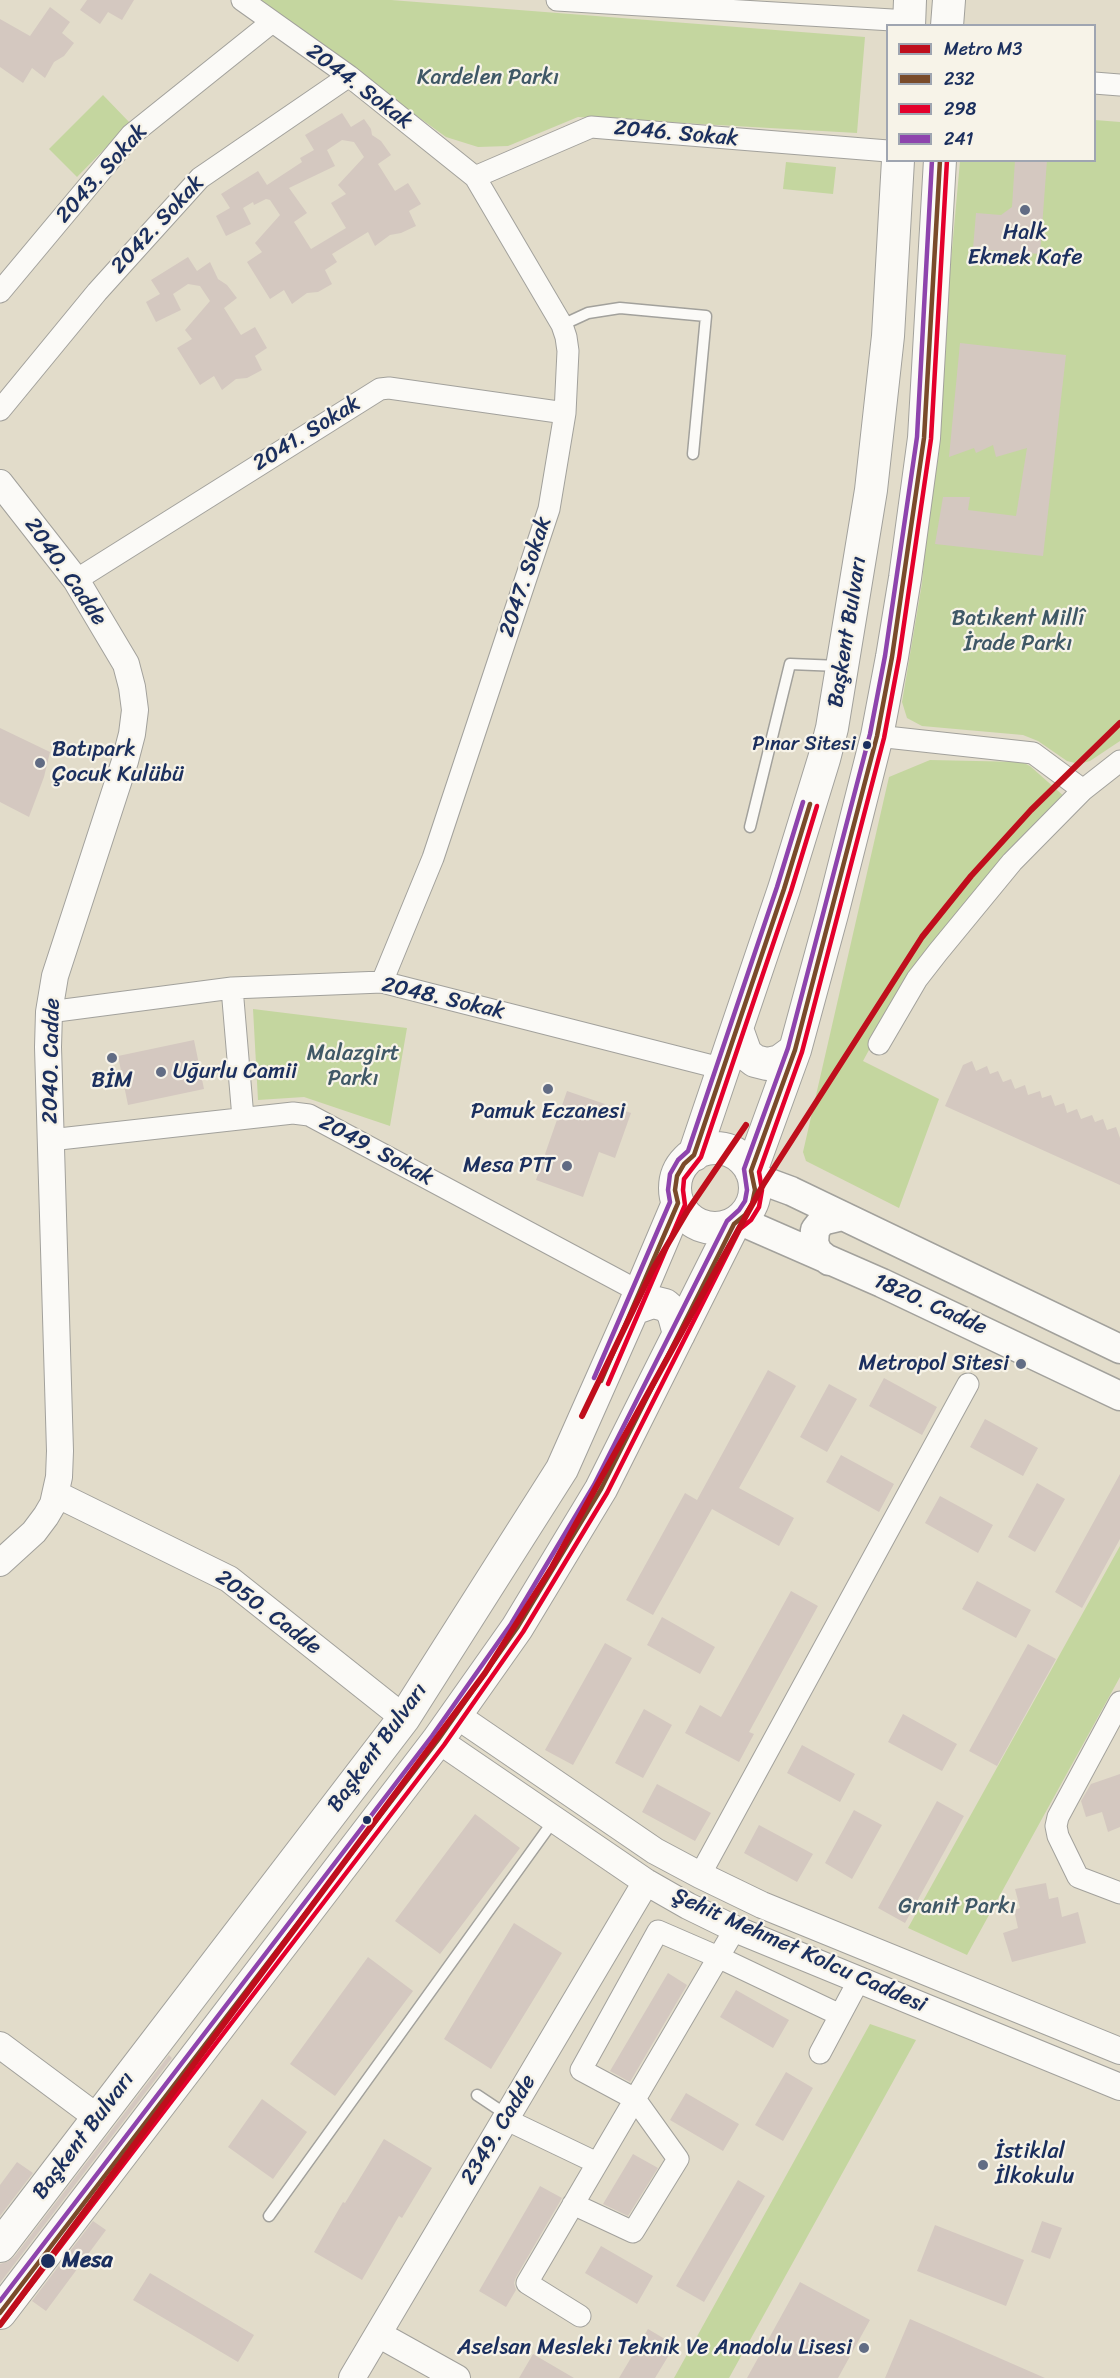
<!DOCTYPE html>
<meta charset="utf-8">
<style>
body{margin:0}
#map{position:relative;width:1120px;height:2378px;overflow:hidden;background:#e2dcca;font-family:Sriracha,sans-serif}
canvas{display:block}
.legend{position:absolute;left:886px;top:24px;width:210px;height:138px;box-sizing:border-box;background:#f7f3e8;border:2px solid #9fa5b1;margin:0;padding:8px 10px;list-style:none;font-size:18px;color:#1b2f5e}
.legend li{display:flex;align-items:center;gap:12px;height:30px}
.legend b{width:30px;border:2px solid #9fa5b1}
</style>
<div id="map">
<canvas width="1120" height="2378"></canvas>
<ul class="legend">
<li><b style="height:8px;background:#bf0e1c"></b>Metro M3</li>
<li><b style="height:8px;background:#7a4b2a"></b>232</li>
<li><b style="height:8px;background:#e4002b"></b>298</li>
<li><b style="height:8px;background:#8e44ad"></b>241</li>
</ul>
</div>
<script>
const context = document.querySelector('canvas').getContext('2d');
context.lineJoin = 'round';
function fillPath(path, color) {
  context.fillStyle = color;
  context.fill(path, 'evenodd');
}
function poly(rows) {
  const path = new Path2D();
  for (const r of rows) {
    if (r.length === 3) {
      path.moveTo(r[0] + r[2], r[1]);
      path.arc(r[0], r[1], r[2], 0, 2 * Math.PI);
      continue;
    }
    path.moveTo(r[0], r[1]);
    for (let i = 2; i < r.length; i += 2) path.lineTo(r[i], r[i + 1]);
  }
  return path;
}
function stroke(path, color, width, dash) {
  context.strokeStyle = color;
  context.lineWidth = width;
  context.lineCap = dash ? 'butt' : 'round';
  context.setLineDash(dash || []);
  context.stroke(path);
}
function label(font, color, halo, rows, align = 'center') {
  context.font = font + ' Sriracha,sans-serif';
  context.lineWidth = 4.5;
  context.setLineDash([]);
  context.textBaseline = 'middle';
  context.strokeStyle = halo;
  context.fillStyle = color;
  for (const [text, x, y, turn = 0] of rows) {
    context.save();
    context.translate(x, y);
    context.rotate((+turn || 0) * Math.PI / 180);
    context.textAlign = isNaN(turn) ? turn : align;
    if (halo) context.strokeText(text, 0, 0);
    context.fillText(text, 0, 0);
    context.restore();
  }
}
const green = poly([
 [256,0,391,0,865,37,857,133,578,117,508,146,478,147,446,137],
 [103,95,130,123,77,177,49,149],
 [1095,120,1120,122,1120,741,1090,761,1079,764,1067,761,1038,741,1023,735,922,726,907,718,902,702,922,583,960,161,1094,160],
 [786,162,836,167,833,194,783,189],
 [930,760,1022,762,1030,766,1066,798,907,980,863,1061,939,1099,899,1208,806,1161,803,1152,889,777],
 [253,1009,407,1028,390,1126,304,1097,258,1100],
 [1120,1546,1120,1677,967,1955,908,1928],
 [870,2024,916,2040,729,2378,674,2378]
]);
const building = poly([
 [87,0,134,0,122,20,108,12,100,24,80,10],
 [50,7,70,22,62,33,74,43,64,56,54,62,45,78,32,68,23,83,0,67,0,19,30,36],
 [342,113,351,127,364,119,371,129,372,135,381,141,391,155,378,164,395,191,408,183,421,204,409,211,416,226,401,233,390,235,375,246,368,232,332,254,337,262,325,270,332,284,318,292,307,293,292,304,284,290,270,299,247,262,262,252,255,243,280,215,270,200,266,199,254,205,253,202,243,208,251,224,226,236,216,216,230,208,221,194,258,171,267,185,302,162,300,158,314,150,305,135],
 [342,140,354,142,364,157,338,185,346,194,331,203,346,228,311,249,294,222,307,213,289,188,335,166,327,150],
 [1015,160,1047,160,1040,254,973,249,976,213,1001,215,1012,207],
 [188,257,197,271,210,262,218,279,227,285,237,298,224,308,241,335,255,327,267,348,255,356,262,370,247,378,236,379,222,390,214,376,200,385,177,348,192,339,185,330,210,301,200,286,188,284,173,294,181,310,156,322,146,302,160,294,151,280],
 [960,343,1066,355,1043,556,935,544,943,497,970,497,968,510,1016,516,1027,448,996,457,993,445,976,453,974,448,949,457],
 [0,728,50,752,44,777,29,817,0,802],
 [194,1040,204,1089,128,1105,118,1056],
 [972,1061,976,1071,987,1066,990,1074,998,1071,1003,1082,1011,1079,1015,1089,1025,1085,1028,1095,1040,1091,1042,1098,1051,1095,1055,1106,1064,1103,1067,1113,1077,1109,1081,1119,1092,1115,1095,1122,1103,1119,1107,1130,1116,1127,1120,1138,1120,1185,945,1106,963,1065],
 [567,1091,631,1113,615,1158,599,1152,583,1197,536,1180],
 [768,1370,796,1386,739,1488,794,1518,779,1546,712,1509,653,1615,626,1600,685,1493,697,1500],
 [884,1378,937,1407,922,1435,869,1406],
 [829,1384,857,1399,827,1452,800,1437],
 [985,1419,1038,1448,1023,1476,970,1447],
 [841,1455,894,1484,879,1512,826,1482],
 [1120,1474,1120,1539,1082,1608,1055,1592],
 [1037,1483,1065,1499,1035,1552,1008,1537],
 [940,1496,993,1525,978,1553,925,1523],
 [977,1581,1031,1610,1016,1638,962,1609],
 [791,1591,818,1606,749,1732,754,1734,739,1762,685,1733,700,1705,721,1717],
 [662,1617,715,1647,700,1674,647,1645],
 [605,1643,632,1658,573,1765,545,1750],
 [1028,1644,1056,1659,997,1766,969,1751],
 [644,1709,672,1725,643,1778,615,1763],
 [903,1714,957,1744,942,1771,888,1742],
 [802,1745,855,1774,840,1802,787,1773],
 [1120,1774,1120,1827,1108,1832,1102,1812,1086,1817,1081,1801,1091,1784],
 [657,1784,711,1813,695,1841,642,1812],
 [937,1801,964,1816,905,1923,878,1908],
 [854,1810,882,1825,852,1879,825,1863],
 [475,1814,520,1848,440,1954,395,1921],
 [759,1825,813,1854,797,1882,744,1853],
 [1046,1883,1049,1899,1058,1897,1062,1917,1078,1912,1086,1943,1012,1962,1003,1933,1018,1928,1014,1910,1020,1908,1015,1889],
 [514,1923,562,1953,491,2069,444,2039],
 [368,1957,413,1991,335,2096,290,2064],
 [668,1973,687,1985,630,2082,610,2071],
 [736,1990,789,2020,773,2048,720,2017],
 [169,2055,172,2058,0,2283,0,2264,7,2262,14,2257],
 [786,2072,813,2088,783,2141,755,2125],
 [686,2093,739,2124,723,2151,670,2120],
 [262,2099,307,2132,273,2179,228,2147],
 [384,2139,432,2168,402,2218,399,2216,362,2280,314,2252,343,2202,345,2203],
 [633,2154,658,2168,628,2216,603,2204],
 [17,2162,33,2173,0,2216,0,2185],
 [738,2180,765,2196,704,2302,676,2286],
 [540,2186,562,2198,516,2277,514,2283,516,2290,506,2307,479,2291],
 [93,2221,106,2230,46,2311,32,2301],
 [1042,2221,1062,2228,1050,2259,1031,2252],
 [935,2225,1024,2260,1006,2306,917,2271],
 [601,2246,653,2276,637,2304,585,2273],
 [150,2273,254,2335,238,2362,133,2300],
 [800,2282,870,2320,838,2378,747,2378],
 [910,2319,1045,2378,885,2378],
 [648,2329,675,2345,655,2378,619,2378],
 [533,2354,574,2378,519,2378]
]);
const service = poly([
 [562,325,588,313,620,308,706,316,693,454],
 [750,827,790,664,839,666],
 [477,2095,507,2115],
 [269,2216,554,1820]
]);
const minor = poly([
 [242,0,349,76,475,177,562,325,566,337,568,351,565,413,549,509,433,858,382,982],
 [557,0,909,21],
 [1094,83,1120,85],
 [475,177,591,127,888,151],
 [0,292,131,135,272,22],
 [0,410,97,292,200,178,349,76],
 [76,580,380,389,389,388,565,413],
 [877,736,1033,753,1083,790,1120,761],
 [232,988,243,1118],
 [49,1012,232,988,382,982,724,1069],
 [879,1044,917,979,938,952,1012,862,1083,790],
 [50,1140,293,1113,309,1115,640,1292],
 [1120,1702,1058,1817,1056,1826,1058,1836,1078,1877,1120,1893],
 [700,1875,968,1384],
 [820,2053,859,1980],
 [505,2119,597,2163],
 [573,2204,633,2232,678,2159,635,2099,581,2070,658,1931,718,1957,840,2015],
 [580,2316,527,2283,735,1929]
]);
const tertiary = poly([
 [0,483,76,580,126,664,132,687,135,710,132,734,125,761,55,976,49,1012,48,1047,60,1451,59,1477,53,1504,46,1516,34,1532,0,1563],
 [56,1494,229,1579,404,1718],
 [456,1715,655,1851,700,1875,762,1905,1120,2051],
 [438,1740,646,1882,688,1906,735,1929,1120,2087],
 [0,2045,98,2118],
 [378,2334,457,2378],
 [352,2378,646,1882]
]);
const secondary = poly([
 [753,1177,791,1191,1120,1349],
 [738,1220,882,1283,1120,1396],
 [829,1261,818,1252,814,1243,815,1230,822,1221,843,1216]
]);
const primary = poly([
 [909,26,910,0],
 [947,26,949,0],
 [737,1029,746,1054,755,1061,767,1064,780,1061,795,1050],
 [715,1188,40],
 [694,1155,784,889,824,759,832,728,871,490,888,336,898,160],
 [751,1171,795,1050,832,914,877,736,892,657,905,578,924,438,940,160],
 [633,1309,653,1302,665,1305,673,1312,679,1334],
 [0,2246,404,1718,562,1469,633,1309,678,1203],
 [0,2313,438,1740,517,1628,601,1489,734,1224]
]);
const bus1 = poly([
 [601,1381,678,1203,675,1190,677,1176,684,1164,694,1155,784,889,810,804],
 [0,2313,438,1740,517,1628,601,1489,734,1224,745,1215,752,1204,755,1190,751,1171,795,1050,877,736,892,657,924,438,940,160]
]);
const bus2 = poly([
 [608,1384,685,1205,683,1190,684,1179,701,1157,791,891,817,806],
 [6,2318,444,1745,523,1632,607,1493,740,1229,751,1220,759,1207,762,1190,759,1172,802,1052,884,738,899,658,931,439,947,160]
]);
const bus3 = poly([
 [594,1378,670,1202,668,1190,670,1174,678,1160,688,1151,777,887,803,802],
 [0,2301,432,1736,511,1624,594,1485,727,1221,739,1210,745,1201,747,1190,744,1169,788,1048,870,734,885,656,917,437,932,160]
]);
const metro1 = poly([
 [582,1416,653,1269,688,1210,746,1125],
 [0,2325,485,1673,552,1567,763,1185,922,937,971,876,1031,810,1120,723]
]);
const markers = [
 [1025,210,6,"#616c84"],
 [867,745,5,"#1b2f5e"],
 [40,763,6,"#616c84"],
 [112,1058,6,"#616c84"],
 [161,1072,6,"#616c84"],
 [548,1089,6,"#616c84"],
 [567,1166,6,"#616c84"],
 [1021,1364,6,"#616c84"],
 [367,1820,5,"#1b2f5e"],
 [983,2165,6,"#616c84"],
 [48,2261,8,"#1b2f5e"],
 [864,2348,6,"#616c84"]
];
const busNames = [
 ["Pınar Sitesi",856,745]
];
const parkNames = [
 ["Kardelen Parkı",488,78],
 ["Batıkent Millî",1018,619],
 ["İrade Parkı",1018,644],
 ["Malazgirt",353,1054],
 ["Parkı",353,1079],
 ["Granit Parkı",957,1907]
];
const streetNames = [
 ["2044. Sokak",359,87,37],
 ["2046. Sokak",676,134,5],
 ["2043. Sokak",102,174,-48],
 ["2042. Sokak",158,225,-47],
 ["2041. Sokak",307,434,-32],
 ["2040. Cadde",65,572,55],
 ["2047. Sokak",526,577,-72],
 ["Başkent Bulvarı",848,632,-81],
 ["2048. Sokak",443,999,13],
 ["2040. Cadde",52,1061,-89],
 ["2049. Sokak",376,1151,28],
 ["1820. Cadde",930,1305,24],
 ["2050. Cadde",268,1613,37],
 ["Başkent Bulvarı",378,1748,-54],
 ["Şehit Mehmet Kolcu Caddesi",799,1951,24],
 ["2349. Cadde",499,2130,-59],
 ["Başkent Bulvarı",84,2136,-53]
];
const poiNames = [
 ["Halk",1025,233],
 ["Ekmek Kafe",1025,258],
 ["Batıpark",52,750,"left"],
 ["Çocuk Kulübü",52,775,"left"],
 ["Uğurlu Camii",173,1072,"left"],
 ["BİM",112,1081],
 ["Pamuk Eczanesi",548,1112],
 ["Mesa PTT",555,1166,"right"],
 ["Metropol Sitesi",1009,1364,"right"],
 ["İstiklal",995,2152,"left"],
 ["İlkokulu",995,2177,"left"],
 ["Aselsan Mesleki Teknik Ve Anadolu Lisesi",852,2348,"right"]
];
const stopNames = [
 ["Mesa",62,2261]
];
fillPath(green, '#c4d69f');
fillPath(building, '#d4c8c0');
stroke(service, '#a2a19c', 13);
stroke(minor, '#a2a19c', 23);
stroke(tertiary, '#a2a19c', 28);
stroke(secondary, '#a2a19c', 31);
stroke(primary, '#a2a19c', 34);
stroke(service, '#fbfaf7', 10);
stroke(minor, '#fbfaf7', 21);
stroke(tertiary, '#fbfaf7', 26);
stroke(secondary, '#fbfaf7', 28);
stroke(primary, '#fbfaf7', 32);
stroke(bus1, '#7a4b2a', 4.5);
stroke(bus2, '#e4002b', 4.5);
stroke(bus3, '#8e44ad', 4.5);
stroke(metro1, '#bf0e1c', 6);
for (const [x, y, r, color] of markers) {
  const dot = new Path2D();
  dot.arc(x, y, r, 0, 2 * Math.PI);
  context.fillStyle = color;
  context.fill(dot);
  stroke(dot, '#f7f3e8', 2);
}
label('20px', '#1b2f5e', '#f7f3e8', busNames, 'right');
label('22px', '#3f5866', '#f7f3e8', parkNames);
label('22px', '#1b2f5e', '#f7f3e8', streetNames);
label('22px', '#1b2f5e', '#f7f3e8', poiNames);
label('bold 22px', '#1b2f5e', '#f7f3e8', stopNames, 'left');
</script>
